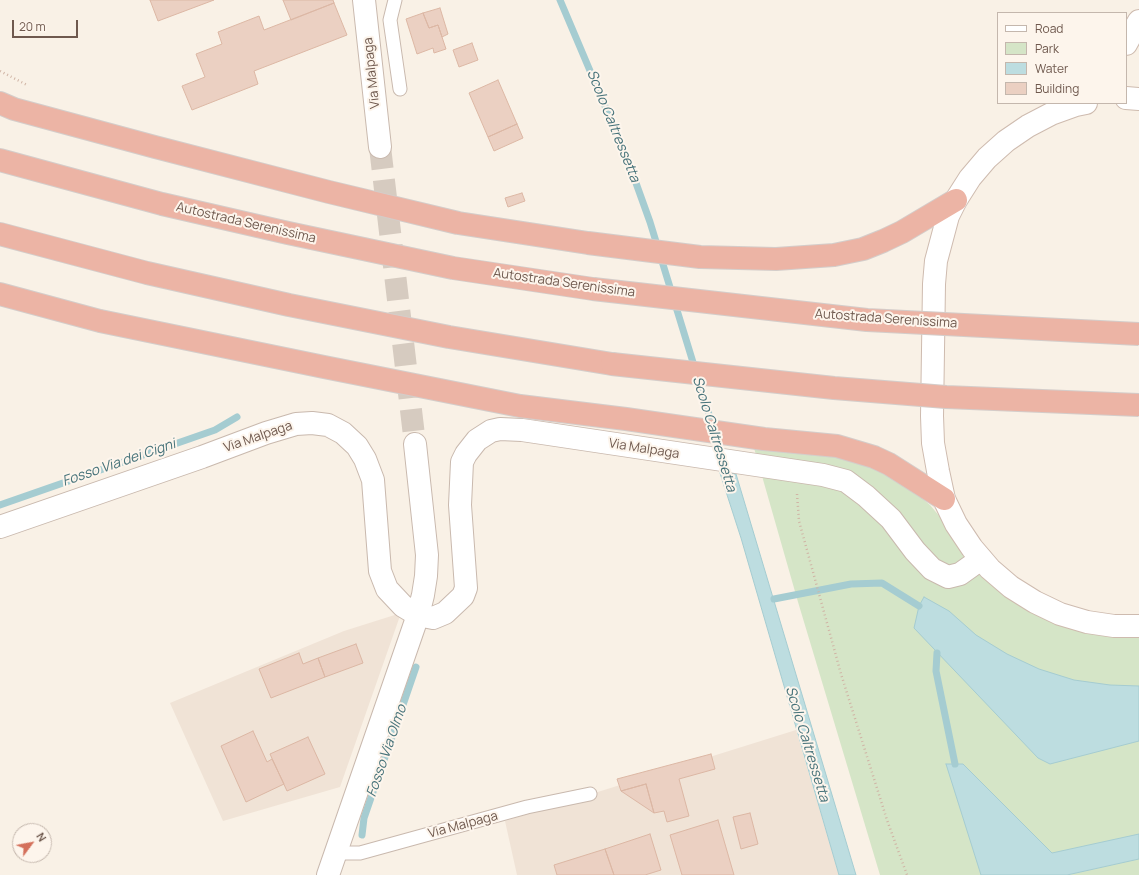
<!DOCTYPE html>
<style>
body{margin:0}
#map{position:relative;width:1139px;height:875px;overflow:hidden;background:#f9f1e6;font-family:Manrope,sans-serif}
canvas{display:block}
.legend{position:absolute;left:997px;top:12px;width:130px;height:92px;box-sizing:border-box;background:#fdf5ec;border:1px solid #c4b7ad;margin:0;padding:5px 7px;list-style:none;font-size:12px;color:#6f594e}
.legend li{display:flex;align-items:center;gap:8px;height:20px}
.legend b{width:20px;border:1px solid #c4b7ad}
.north{position:absolute;left:12px;top:823px;width:40px;height:40px;box-sizing:border-box;background:#fdf5ec;border:1px solid #c4b7ad;border-radius:50%;rotate:58deg;font-size:11px;font-weight:700;line-height:16px;text-align:center;color:#6f594e}
.north::after{content:'';display:block;margin:auto;width:14px;height:18px;background:#d4705b;clip-path:polygon(50% 0,100% 100%,50% 72%,0 100%)}
.scale{position:absolute;left:12px;top:20px;width:66px;height:18px;box-sizing:border-box;border:2px solid #6f594e;border-top:0;padding-left:5px;font-size:12px;line-height:14px;white-space:nowrap;color:#6f594e;-webkit-text-stroke:3px #fdf5ec;paint-order:stroke}
</style>
<div id="map">
<canvas width="1139" height="875"></canvas>
<ul class="legend">
<li><b style="height:5px;background:#fff"></b>Road</li>
<li><b style="height:11px;background:#d5e5c7"></b>Park</li>
<li><b style="height:11px;background:#bddde0"></b>Water</li>
<li><b style="height:11px;background:#ebd0c2"></b>Building</li>
</ul>
<div class="north">N</div>
<div class="scale">20 m</div>
</div>
<script>
const context = document.querySelector('canvas').getContext('2d');
context.lineJoin = 'round';
function fillPath(path, color) {
  context.fillStyle = color;
  context.fill(path, 'evenodd');
}
function poly(rows) {
  const path = new Path2D();
  for (const r of rows) {
    path.moveTo(r[0], r[1]);
    for (let i = 2; i < r.length; i += 2) path.lineTo(r[i], r[i + 1]);
  }
  return path;
}
function stroke(path, color, width, dash) {
  context.strokeStyle = color;
  context.lineWidth = width;
  context.lineCap = dash ? 'butt' : 'round';
  context.setLineDash(dash || []);
  context.stroke(path);
}
function label(font, color, halo, rows, align = 'center') {
  context.font = font + ' Manrope,sans-serif';
  context.lineWidth = 4;
  context.setLineDash([]);
  context.textBaseline = 'middle';
  context.strokeStyle = halo;
  context.fillStyle = color;
  for (const [text, x, y, turn = 0] of rows) {
    context.save();
    context.translate(x, y);
    context.rotate((+turn || 0) * Math.PI / 180);
    context.textAlign = isNaN(turn) ? turn : align;
    if (halo) context.strokeText(text, 0, 0);
    context.fillText(text, 0, 0);
    context.restore();
  }
}
const residential = poly([
 [401,613,340,787,223,821,170,703,344,631],
 [796,730,839,875,517,875,505,821]
]);
const green = poly([
 [750,434,835,449,896,476,930,505,988,574,1139,634,1139,875,880,875,798,602]
]);
const water = poly([
 [719,470,736,474,856,875,839,875,741,538,719,470],
 [924,597,949,611,976,635,1007,654,1039,669,1074,680,1110,685,1139,686,1139,741,1050,764,1038,758,914,628,919,606,924,597],
 [946,764,963,764,1052,853,1139,834,1139,859,1067,875,981,875,946,764]
]);
const stream = poly([
 [560,0,627,158,650,222,722,457],
 [0,505,215,430,237,417],
 [774,599,851,584,882,583,919,606],
 [937,653,936,671,955,764],
 [362,835,364,818,416,667]
]);
const building = poly([
 [150,0,214,0,158,21,150,0],
 [283,0,333,0,334,3,291,20,283,0],
 [334,3,347,35,254,71,258,84,192,110,182,86,205,77,196,54,222,44,218,32,259,16,264,30,334,3],
 [440,8,448,34,442,37,438,25,429,28,423,13,440,8],
 [423,13,429,28,438,25,446,49,434,53,433,48,417,54,406,19,423,13],
 [472,43,478,60,459,67,453,50,472,43],
 [498,80,517,124,488,137,469,93,498,80],
 [517,124,523,138,494,151,488,137,517,124],
 [522,193,525,201,508,207,505,198,522,193],
 [356,644,363,663,325,677,318,658,356,644],
 [299,653,303,664,318,658,325,677,271,698,259,669,299,653],
 [253,731,267,762,272,759,284,784,246,802,221,746,253,731],
 [308,737,325,774,287,791,270,754,308,737],
 [711,754,715,769,679,779,689,816,667,822,664,811,654,813,646,784,621,791,617,779,711,754],
 [646,784,654,813,621,791,646,784],
 [750,813,758,844,741,849,733,817,750,813],
 [718,820,734,875,682,875,670,835,718,820],
 [650,834,661,870,645,875,614,875,605,849,650,834],
 [605,849,614,875,557,875,554,865,605,849]
]);
const tertiaryTunnel = poly([
 [380,147,415,444]
]);
const path = poly([
 [0,71,27,85],
 [797,494,799,521,841,674,887,820,907,875]
]);
const service = poly([
 [395,0,390,20,400,89],
 [336,851,345,853,360,853,527,807,590,794]
]);
const minor = poly([
 [0,527,202,457,266,433,296,424,312,423,328,425,343,433,357,446,365,459,373,480,380,571,387,589,403,606,418,615,433,618,445,613,463,596,466,588,460,505,462,462,466,454,477,440,491,431,500,429,522,430,823,475,846,481,866,496,891,519,915,551,932,569,948,577,960,574,981,559]
]);
const tertiary = poly([
 [364,0,380,147],
 [328,875,418,615,423,595,426,576,427,555,415,444]
]);
const secondary = poly([
 [1126,44,1139,21],
 [1126,98,1139,99],
 [1086,103,1076,105,1051,114,1028,126,1006,141,987,158,970,178,956,200,948,216,936,261,934,284,932,416,933,443,938,471,944,499,956,524,972,548,990,569,1011,587,1035,602,1060,614,1087,622,1114,626,1139,626]
]);
const motorway = poly([
 [0,103,14,109,155,147,329,192,458,223,588,243,700,257,776,259,834,255,863,249,883,241,902,232,956,200],
 [0,160,162,204,288,233,453,268,593,289],
 [0,234,147,273,289,305,449,337,612,364],
 [0,294,100,321,324,367,520,406,626,419,764,439,837,446,874,457,889,464,944,499]
]);
const motorwayBridge = poly([
 [593,289,867,320,1139,334],
 [612,364,834,388,946,397,1139,405]
]);
const streetNames = [
 ["Via Malpaga",372,73,-96],
 ["Autostrada Serenissima",246,223,13],
 ["Autostrada Serenissima",564,283,8],
 ["Autostrada Serenissima",886,319,4],
 ["Via Malpaga",258,437,-19],
 ["Via Malpaga",644,449,9],
 ["Via Malpaga",463,825,-15]
];
const waterNames = [
 ["Scolo Caltressetta",613,126,68],
 ["Scolo Caltressetta",714,434,73],
 ["Fosso Via dei Cigni",119,463,-19],
 ["Scolo Caltressetta",807,744,73],
 ["Fosso Via Olmo",387,751,-71]
];
fillPath(residential, '#f0e3d6');
fillPath(green, '#d5e5c7');
fillPath(water, '#bddde0');
stroke(water, '#a5ccd1', 1);
stroke(stream, '#a5ccd1', 7);
fillPath(building, '#ebd0c2');
stroke(building, '#dcb7a4', 1);
stroke(tertiaryTunnel, '#d6cbc0', 22, [22, 11]);
stroke(service, '#c9b9ae', 15);
stroke(minor, '#c9b9ae', 24);
stroke(tertiary, '#c9b9ae', 24);
stroke(secondary, '#cebbaf', 24);
stroke(motorway, '#d4cdca', 24);
stroke(path, '#d0b4a5', 2.5, [1, 3]);
stroke(service, '#fff', 13);
stroke(minor, '#fff', 22);
stroke(tertiary, '#fff', 22);
stroke(secondary, '#fff', 22);
stroke(motorway, '#ecb4a5', 22);
stroke(motorwayBridge, '#d4cdca', 24, []);
stroke(motorwayBridge, '#ecb4a5', 22);
label('13px', '#6f594e', '#fdf5ec', streetNames);
label('italic 14px', '#47737a', '#fdf5ec', waterNames);
</script>
